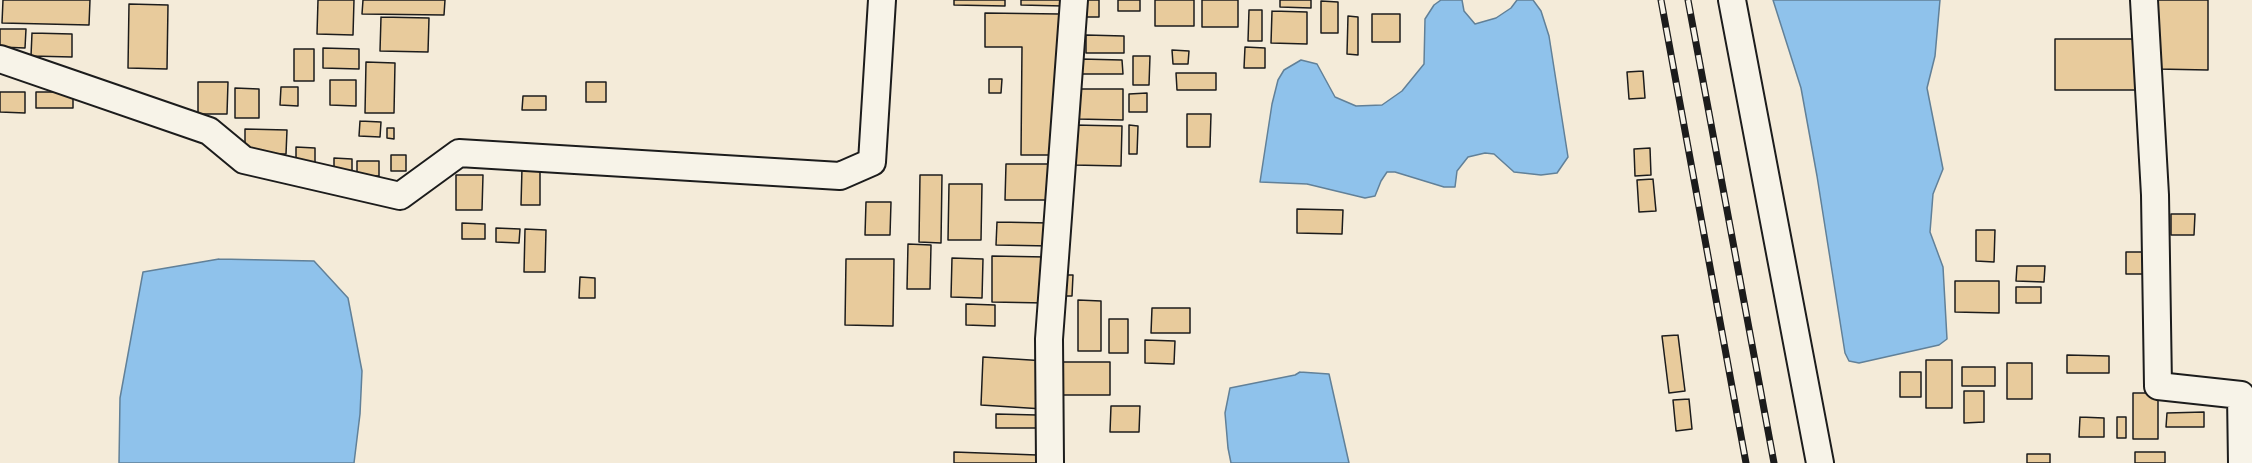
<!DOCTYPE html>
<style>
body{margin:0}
canvas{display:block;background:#f4ebd9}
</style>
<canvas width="2252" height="463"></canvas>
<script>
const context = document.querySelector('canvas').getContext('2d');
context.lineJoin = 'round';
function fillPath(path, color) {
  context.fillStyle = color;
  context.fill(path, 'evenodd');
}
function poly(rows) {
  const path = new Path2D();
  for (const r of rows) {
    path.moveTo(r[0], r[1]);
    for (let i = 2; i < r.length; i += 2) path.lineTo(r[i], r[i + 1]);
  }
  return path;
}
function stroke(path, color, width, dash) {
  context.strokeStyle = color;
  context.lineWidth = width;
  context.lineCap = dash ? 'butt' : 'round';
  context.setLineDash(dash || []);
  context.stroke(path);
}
const water = poly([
 [1441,0,1462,0,1464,11,1475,24,1496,18,1511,8,1517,0,1533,0,1541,11,1549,36,1568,157,1557,173,1541,175,1514,172,1494,154,1485,153,1468,157,1457,171,1455,187,1444,187,1395,172,1387,172,1381,181,1375,196,1365,198,1307,184,1260,182,1272,104,1278,80,1284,70,1301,60,1317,64,1335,97,1356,106,1382,105,1402,91,1424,64,1425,19,1434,5,1441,0],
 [1773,0,1940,0,1935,56,1927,88,1943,169,1933,194,1930,232,1943,267,1947,339,1939,345,1859,363,1849,361,1845,353,1817,176,1801,88,1773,0],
 [219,259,314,261,348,298,362,371,360,414,354,463,119,463,120,398,143,272,219,259],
 [1300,372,1329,374,1349,463,1231,463,1228,448,1225,413,1230,388,1295,375,1300,372]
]);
const building = poly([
 [3,0,90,0,89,25,2,23,3,0],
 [318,0,354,0,353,35,317,34,318,0],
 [363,0,445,0,444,15,362,14,363,0],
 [954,0,1005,0,1005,6,954,5,954,0],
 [1021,0,1064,0,1063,6,1021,5,1021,0],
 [1081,0,1099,0,1099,17,1080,17,1081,0],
 [1118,0,1140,0,1140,11,1118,11,1118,0],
 [1155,0,1194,0,1194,26,1155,26,1155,0],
 [1202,0,1238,0,1238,27,1202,27,1202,0],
 [1280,0,1311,0,1311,8,1280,7,1280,0],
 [2157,0,2208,0,2208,70,2157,69,2157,0],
 [1321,1,1338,2,1338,33,1321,33,1321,1],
 [129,4,168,5,167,69,128,68,129,4],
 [1249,10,1262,10,1262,41,1248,41,1249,10],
 [1272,11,1307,12,1307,44,1271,43,1272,11],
 [985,13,1060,14,1058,155,1021,155,1022,47,985,47,985,13],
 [1372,14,1400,14,1400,42,1372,42,1372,14],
 [1348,16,1358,17,1358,55,1347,54,1348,16],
 [381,17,429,18,428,52,380,51,381,17],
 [0,29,26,29,25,48,0,47,0,29],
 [32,33,72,34,72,57,31,56,32,33],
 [1086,35,1124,36,1124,53,1086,53,1086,35],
 [2055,39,2140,39,2140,90,2055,90,2055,39],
 [1245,47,1265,48,1265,68,1244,68,1245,47],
 [323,48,359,49,359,69,323,68,323,48],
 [294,49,314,49,314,81,294,81,294,49],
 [1172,50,1189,51,1188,64,1173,64,1172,50],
 [1133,56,1150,56,1149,85,1133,85,1133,56],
 [1081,59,1122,60,1123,74,1081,74,1081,59],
 [366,62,395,63,394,113,365,113,366,62],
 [1643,71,1645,98,1629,99,1627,72,1643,71],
 [1176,73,1216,73,1216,90,1177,90,1176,73],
 [989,79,1002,79,1001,93,989,93,989,79],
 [330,80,356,80,356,106,330,105,330,80],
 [198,82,228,82,227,114,198,114,198,82],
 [586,82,606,82,606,102,586,102,586,82],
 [281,87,298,87,298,106,280,105,281,87],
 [235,88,259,89,259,118,235,118,235,88],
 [1077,89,1123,89,1123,120,1077,119,1077,89],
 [0,92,25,92,25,113,0,112,0,92],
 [36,92,73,92,73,108,36,108,36,92],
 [1147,93,1147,112,1129,112,1129,94,1147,93],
 [523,96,546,96,546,110,522,110,523,96],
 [1187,114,1211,114,1210,147,1187,147,1187,114],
 [360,121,381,122,380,137,359,136,360,121],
 [1074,125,1122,126,1121,166,1073,165,1074,125],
 [1129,125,1138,126,1137,154,1129,154,1129,125],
 [387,128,394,128,394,139,387,138,387,128],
 [245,129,287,130,286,154,245,154,245,129],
 [296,147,315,148,315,163,296,162,296,147],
 [1650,148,1651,175,1635,176,1634,149,1650,148],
 [391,155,406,155,406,171,391,171,391,155],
 [334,158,352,159,352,172,334,171,334,158],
 [357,161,379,161,379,176,357,176,357,161],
 [1006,164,1052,164,1052,200,1005,200,1006,164],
 [522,168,540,168,540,205,521,205,522,168],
 [456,175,483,175,482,210,456,210,456,175],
 [920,175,942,175,941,243,919,242,920,175],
 [1653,179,1656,211,1639,212,1637,180,1653,179],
 [949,184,982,184,981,240,948,240,949,184],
 [866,202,891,202,890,235,865,235,866,202],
 [1297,209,1343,210,1342,234,1297,233,1297,209],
 [2171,214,2195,214,2194,235,2171,235,2171,214],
 [997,222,1050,223,1050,246,996,245,997,222],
 [462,223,485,224,485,239,462,239,462,223],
 [496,228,520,229,519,243,496,242,496,228],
 [525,229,546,230,545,272,524,272,525,229],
 [1976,230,1995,230,1994,262,1976,261,1976,230],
 [908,244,931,245,930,289,907,289,908,244],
 [2126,252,2148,252,2148,274,2126,274,2126,252],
 [992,256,1046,257,1045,303,992,302,992,256],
 [952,258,983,259,982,298,951,297,952,258],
 [846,259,894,259,893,326,845,325,846,259],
 [2017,266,2045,266,2044,282,2016,281,2017,266],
 [1062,275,1073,275,1072,296,1062,296,1062,275],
 [580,277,595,278,595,298,579,298,580,277],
 [1955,281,1999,281,1999,313,1955,312,1955,281],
 [2016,287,2041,287,2041,303,2016,303,2016,287],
 [1078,300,1101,301,1101,351,1078,351,1078,300],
 [966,304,995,305,995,326,966,325,966,304],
 [1152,308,1190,308,1190,333,1151,333,1152,308],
 [1109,319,1128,319,1128,353,1109,353,1109,319],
 [1678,335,1685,391,1669,393,1662,336,1678,335],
 [1145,340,1175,341,1174,364,1145,363,1145,340],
 [2067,355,2109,356,2109,373,2067,373,2067,355],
 [983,357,1046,361,1043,409,981,405,983,357],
 [1926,360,1952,360,1952,408,1926,408,1926,360],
 [1053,362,1110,362,1110,395,1052,395,1053,362],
 [2007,363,2032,363,2032,399,2007,399,2007,363],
 [1962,367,1995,367,1995,386,1962,386,1962,367],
 [1900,372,1921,372,1921,397,1900,397,1900,372],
 [1964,391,1984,391,1984,422,1964,423,1964,391],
 [2133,393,2158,393,2158,439,2133,439,2133,393],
 [1689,399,1692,429,1676,431,1673,400,1689,399],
 [1111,406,1140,406,1139,432,1110,432,1111,406],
 [2204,412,2204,427,2166,427,2167,413,2204,412],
 [996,414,1037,415,1036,428,996,428,996,414],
 [2080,417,2104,418,2104,437,2079,437,2080,417],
 [2117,417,2126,417,2126,438,2117,438,2117,417],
 [954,452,1037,455,1037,463,954,463,954,452],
 [2135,452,2165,452,2165,463,2135,463,2135,452],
 [2027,454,2050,454,2050,463,2027,463,2027,454]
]);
const street = poly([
 [1732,0,1820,463],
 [2144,0,2155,195,2158,386,2241,395,2242,463],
 [0,59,209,131,244,160,400,196,459,153,840,176,872,162,882,0],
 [1050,463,1049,339,1074,0]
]);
const rail = poly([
 [1661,0,1746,463],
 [1688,0,1774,463]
]);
fillPath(water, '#8fc2eb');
stroke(water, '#618098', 1.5);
fillPath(building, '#e8cb9c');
stroke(building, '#1c1c1c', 1.5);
stroke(street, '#1c1c1c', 30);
stroke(street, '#f7f3e8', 26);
stroke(rail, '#1c1c1c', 7);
stroke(rail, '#f7f3e8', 4.5, [14]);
</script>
